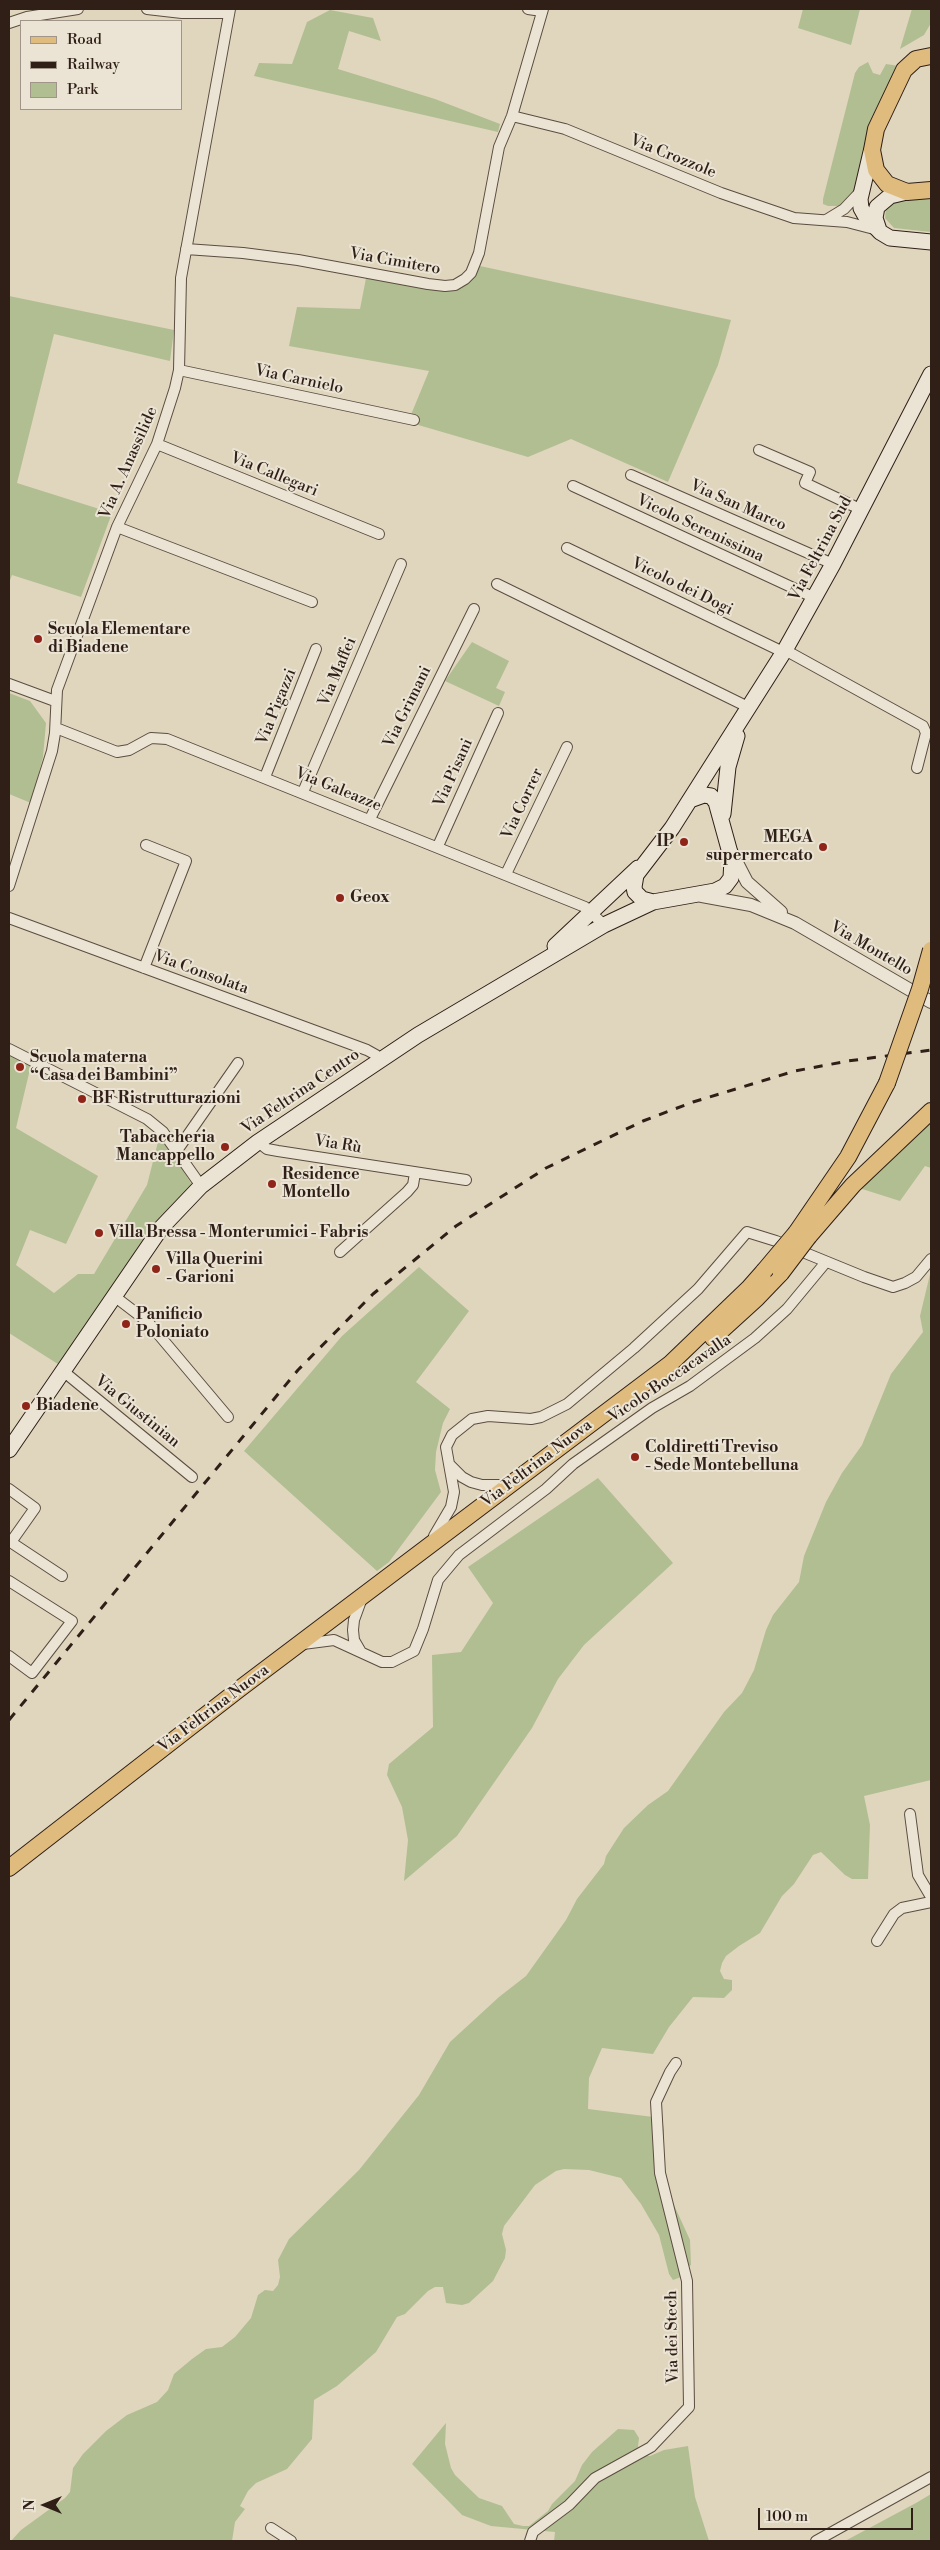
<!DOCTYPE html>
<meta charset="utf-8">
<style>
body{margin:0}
#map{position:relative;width:940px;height:2550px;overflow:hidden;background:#e0d6bd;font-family:"Libre Bodoni",serif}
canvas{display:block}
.frame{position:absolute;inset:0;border:10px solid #2f1f17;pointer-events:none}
.legend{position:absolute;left:20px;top:20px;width:162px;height:90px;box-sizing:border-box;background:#ebe4d4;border:1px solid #a09588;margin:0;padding:6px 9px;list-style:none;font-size:15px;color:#2f1f17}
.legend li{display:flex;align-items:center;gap:10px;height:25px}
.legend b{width:25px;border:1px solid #a09588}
.north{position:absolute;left:20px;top:2480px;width:50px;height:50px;-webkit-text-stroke:4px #ebe4d4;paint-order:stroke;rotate:270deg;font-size:14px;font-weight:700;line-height:20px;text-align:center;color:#2f1f17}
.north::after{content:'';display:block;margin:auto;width:18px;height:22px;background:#2f1f17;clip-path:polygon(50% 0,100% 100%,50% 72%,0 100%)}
.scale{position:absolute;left:758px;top:2508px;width:155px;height:22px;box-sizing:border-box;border:2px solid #2f1f17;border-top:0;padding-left:6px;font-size:15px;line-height:18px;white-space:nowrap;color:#2f1f17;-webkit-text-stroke:4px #ebe4d4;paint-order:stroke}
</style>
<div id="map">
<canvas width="940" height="2550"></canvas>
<div class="frame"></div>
<ul class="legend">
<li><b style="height:6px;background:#e0bb7e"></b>Road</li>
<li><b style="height:6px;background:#2f1f17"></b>Railway</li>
<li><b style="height:14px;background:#b1be92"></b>Park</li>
</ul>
<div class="north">N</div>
<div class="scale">100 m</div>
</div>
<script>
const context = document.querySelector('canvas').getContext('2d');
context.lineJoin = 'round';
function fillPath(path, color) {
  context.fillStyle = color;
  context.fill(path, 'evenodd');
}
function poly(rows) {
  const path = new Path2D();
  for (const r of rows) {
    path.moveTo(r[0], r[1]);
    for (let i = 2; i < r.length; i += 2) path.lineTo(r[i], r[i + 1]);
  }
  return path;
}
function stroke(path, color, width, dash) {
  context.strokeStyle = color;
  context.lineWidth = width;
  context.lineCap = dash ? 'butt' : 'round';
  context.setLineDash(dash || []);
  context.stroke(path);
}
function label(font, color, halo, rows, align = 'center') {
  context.font = font + ' "Libre Bodoni",serif';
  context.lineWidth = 4;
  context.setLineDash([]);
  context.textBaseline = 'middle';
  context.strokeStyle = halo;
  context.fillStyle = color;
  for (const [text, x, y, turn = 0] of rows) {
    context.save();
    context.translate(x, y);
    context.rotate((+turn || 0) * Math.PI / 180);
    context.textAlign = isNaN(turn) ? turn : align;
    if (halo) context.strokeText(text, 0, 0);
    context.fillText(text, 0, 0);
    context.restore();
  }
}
const green = poly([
 [803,9,860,9,851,45,798,28],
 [912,9,931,9,931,23,924,35,900,49],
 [330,10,373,18,381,41,349,31,338,69,435,99,500,124,498,132,254,76,259,63,292,64,307,22],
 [868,62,873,73,880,75,886,64,899,66,859,186,839,206,828,206,823,204,823,199,855,73,859,67],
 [931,199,931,232,894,228,885,218,886,208,895,200],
 [480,266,731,320,718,365,668,482,571,439,528,457,408,422,429,371,289,346,297,307,360,309,367,273,448,284,471,276],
 [9,296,174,330,170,361,54,334,17,483,112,513,81,597,12,575,9,583],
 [472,642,509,661,496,688,505,692,499,706,445,681],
 [9,693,30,701,46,723,43,757,31,803,9,794],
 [9,1055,31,1065,16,1128,98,1176,66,1244,30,1230,16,1265,54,1293,78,1274,94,1274,147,1185,160,1134,194,1188,61,1366,9,1333],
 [931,1113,931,1168,925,1166,900,1201,859,1188],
 [419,1267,469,1311,416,1382,450,1409,443,1423,436,1452,435,1470,441,1492,389,1562,377,1571,244,1451,342,1336],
 [931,1270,931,1780,864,1796,870,1825,868,1879,852,1879,845,1875,821,1852,813,1855,794,1884,782,1896,760,1933,739,1946,726,1956,722,1963,720,1971,724,1979,732,1980,732,1990,724,1998,693,1997,669,2027,653,2054,602,2048,589,2078,588,2109,662,2118,664,2130,663,2171,669,2194,690,2240,691,2265,684,2270,681,2277,673,2280,669,2274,659,2235,641,2204,621,2178,589,2170,564,2169,556,2171,535,2185,504,2226,502,2234,506,2250,505,2258,493,2281,469,2303,462,2305,446,2303,443,2287,435,2287,428,2291,405,2314,397,2317,376,2352,337,2386,314,2400,312,2439,287,2469,256,2483,248,2491,240,2506,245,2509,235,2522,232,2541,11,2541,21,2530,65,2498,70,2492,73,2468,83,2454,106,2431,127,2415,157,2402,168,2390,174,2374,192,2359,206,2349,222,2347,235,2337,251,2318,258,2295,265,2290,273,2291,278,2285,280,2277,278,2260,289,2239,359,2170,419,2095,450,2042,499,1997,526,1976,566,1920,577,1899,604,1864,606,1856,624,1828,648,1805,668,1791,724,1712,742,1693,754,1670,766,1630,773,1615,799,1582,804,1556,826,1502,842,1473,862,1445,891,1374,923,1332,920,1316],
 [598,1478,673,1563,584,1645,558,1679,532,1728,457,1836,404,1881,408,1840,402,1807,387,1775,389,1764,433,1727,432,1655,461,1652,493,1603,468,1567],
 [446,2423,445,2444,451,2468,455,2475,479,2498,502,2506,514,2524,523,2526,529,2526,548,2511,552,2504,575,2481,582,2465,592,2452,618,2429,634,2430,639,2438,638,2446,642,2454,650,2456,664,2450,688,2446,695,2497,709,2541,554,2541,555,2532,491,2526,462,2515,412,2464],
 [931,2494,931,2541,845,2541,916,2503]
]);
const minor = poly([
 [147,9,182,13,229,13],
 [528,9,542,11],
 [9,23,27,17,78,9],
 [512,116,565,129,721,193,794,218,847,222,874,229],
 [826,220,844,209,861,191],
 [186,249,243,253,298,260,428,284,445,286,455,285,465,279,471,273,479,253,499,147,512,116,543,9],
 [179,370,414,420],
 [157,444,379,534],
 [759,450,810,472,805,483,862,510],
 [631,475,833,564],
 [573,486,815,598],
 [117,527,312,602],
 [567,548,783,652],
 [497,584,750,708],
 [785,650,923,726,926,733,917,768],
 [9,684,55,701],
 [56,728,117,752,129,750,151,738,167,739,585,907,604,925],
 [265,777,316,649],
 [303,792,401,564],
 [370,819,474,609],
 [438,846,498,713],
 [506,874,567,747],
 [9,886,52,751,55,733,57,690,117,527,157,444,175,388,179,370,181,278,230,9],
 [9,918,367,1050,376,1055,379,1060],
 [144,968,186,861,146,845],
 [9,1049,147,1119,163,1132,201,1186],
 [258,1142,267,1149,278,1151,466,1180],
 [176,1152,238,1063],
 [340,1252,407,1192,413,1185,415,1173],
 [114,1296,148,1322,228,1417],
 [63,1371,192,1477],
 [449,1464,462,1477,471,1482,482,1485,507,1485],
 [9,1489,35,1508,11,1542],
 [434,1536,451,1507,454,1492,446,1447,452,1435,472,1419,488,1416,531,1419,541,1417,567,1404,634,1348,698,1289,747,1232,776,1241,864,1277,893,1287,905,1283,916,1277,931,1259],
 [9,1541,62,1576],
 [9,1581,72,1621,32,1673,9,1656],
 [303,1644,334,1640,382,1662,392,1662,414,1651,423,1629,438,1580,459,1555,546,1489,573,1464,652,1408,690,1386,755,1338,787,1309,826,1262],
 [361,1652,354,1640,353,1630,354,1620,362,1598],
 [910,1814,918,1875,931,1897],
 [877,1941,894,1914,902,1908,931,1902],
 [271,2528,291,2541],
 [530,2541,533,2532,569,2505,595,2478,651,2447,689,2407,687,2281,660,2173,656,2102,670,2072,676,2063],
 [816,2541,931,2477]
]);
const tertiary = poly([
 [732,853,747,882,781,912],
 [702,896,751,905,795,923,931,1002]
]);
const secondary = poly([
 [871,152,860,199,861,208,866,217,880,232,890,238,931,242],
 [879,230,875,218,877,207,890,196,907,192],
 [690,800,704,795,711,796,716,802,732,860,731,878,725,886,715,891,653,902,642,899,635,892,634,887,636,875,672,828,785,650,833,564,931,374],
 [723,814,728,767,737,736],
 [555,946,638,868],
 [9,1450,161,1228,201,1186,258,1142,418,1035,604,925,653,902]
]);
const primary = poly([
 [931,56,916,59,904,70,876,129,872,150,876,170,887,184,907,192,931,190],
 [796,1233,848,1157,887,1083],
 [809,1236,853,1185,931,1111],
 [713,1338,757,1298,781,1273],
 [9,1868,238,1690,670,1364,749,1288,764,1271]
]);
const rail = poly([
 [9,1720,298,1370,373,1294,456,1226,546,1168,643,1121,693,1102,795,1071,848,1061,931,1050]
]);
const primaryBridge = poly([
 [887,1083,920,989,931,950],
 [764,1271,796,1233],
 [781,1273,809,1236]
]);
const markers = [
 [38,639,5,"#8f2418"],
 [684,842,5,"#8f2418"],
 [823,847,5,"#8f2418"],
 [340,898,5,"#8f2418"],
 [20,1067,5,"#8f2418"],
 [82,1099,5,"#8f2418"],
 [225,1147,5,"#8f2418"],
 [272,1184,5,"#8f2418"],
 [99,1233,5,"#8f2418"],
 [156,1269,5,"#8f2418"],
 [126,1324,5,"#8f2418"],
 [26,1406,5,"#8f2418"],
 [635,1457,5,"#8f2418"]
];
const streetNames = [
 ["Via Crozzole",673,157,22],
 ["Via Cimitero",395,262,10],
 ["Via Carnielo",299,380,12],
 ["Via A. Anassilide",129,463,-66],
 ["Via Callegari",274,475,22],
 ["Via San Marco",738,506,24],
 ["Vicolo Serenissima",700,529,25],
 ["Via Feltrina Sud",821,549,-62],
 ["Vicolo dei Dogi",682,587,26],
 ["Via Maffei",338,672,-67],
 ["Via Pigazzi",277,707,-68],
 ["Via Grimani",408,707,-64],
 ["Via Pisani",454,773,-66],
 ["Via Galeazze",338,790,22],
 ["Via Correr",523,804,-65],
 ["Via Montello",871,949,30],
 ["Via Consolata",201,973,20],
 ["Via Feltrina Centro",301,1092,-34],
 ["Via Rù",338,1145,9],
 ["Vicolo Boccacavalla",670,1379,-34],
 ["Via Giustinian",137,1412,39],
 ["Via Feltrina Nuova",537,1464,-37],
 ["Via Feltrina Nuova",214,1709,-37],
 ["Via dei Stech",673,2337,-91]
];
const poiNames = [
 ["Scuola Elementare",48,630],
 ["di Biadene",48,648],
 ["MEGA",813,838,"right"],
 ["supermercato",813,856,"right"],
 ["IP",674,842,"right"],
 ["Geox",350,898],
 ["Scuola materna",30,1058],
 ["“Casa dei Bambini”",30,1076],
 ["BF Ristrutturazioni",92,1099],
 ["Tabaccheria",215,1138,"right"],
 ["Mancappello",215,1156,"right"],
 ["Residence",282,1175],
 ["Montello",282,1193],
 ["Villa Bressa - Monterumici - Fabris",109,1233],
 ["Villa Querini",166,1260],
 ["- Garioni",166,1278],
 ["Panificio",136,1315],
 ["Poloniato",136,1333],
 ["Biadene",36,1406],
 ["Coldiretti Treviso",645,1448],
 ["- Sede Montebelluna",645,1466]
];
fillPath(green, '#b1be92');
stroke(minor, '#5b4d40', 12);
stroke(tertiary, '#5b4d40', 14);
stroke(secondary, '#2f1f17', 17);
stroke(primary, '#2f1f17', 18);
stroke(minor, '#ebe4d4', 10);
stroke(tertiary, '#ebe4d4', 12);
stroke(secondary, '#ebe4d4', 15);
stroke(primary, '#e0bb7e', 16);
stroke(rail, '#2f1f17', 3, [9, 9]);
stroke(primaryBridge, '#2f1f17', 18, []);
stroke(primaryBridge, '#e0bb7e', 16);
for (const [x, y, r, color] of markers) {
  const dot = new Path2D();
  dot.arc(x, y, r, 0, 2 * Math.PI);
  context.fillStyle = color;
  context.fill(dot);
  stroke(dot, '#ebe4d4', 2);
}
label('16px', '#2f1f17', '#ebe4d4', streetNames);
label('bold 16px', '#2f1f17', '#ebe4d4', poiNames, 'left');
</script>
